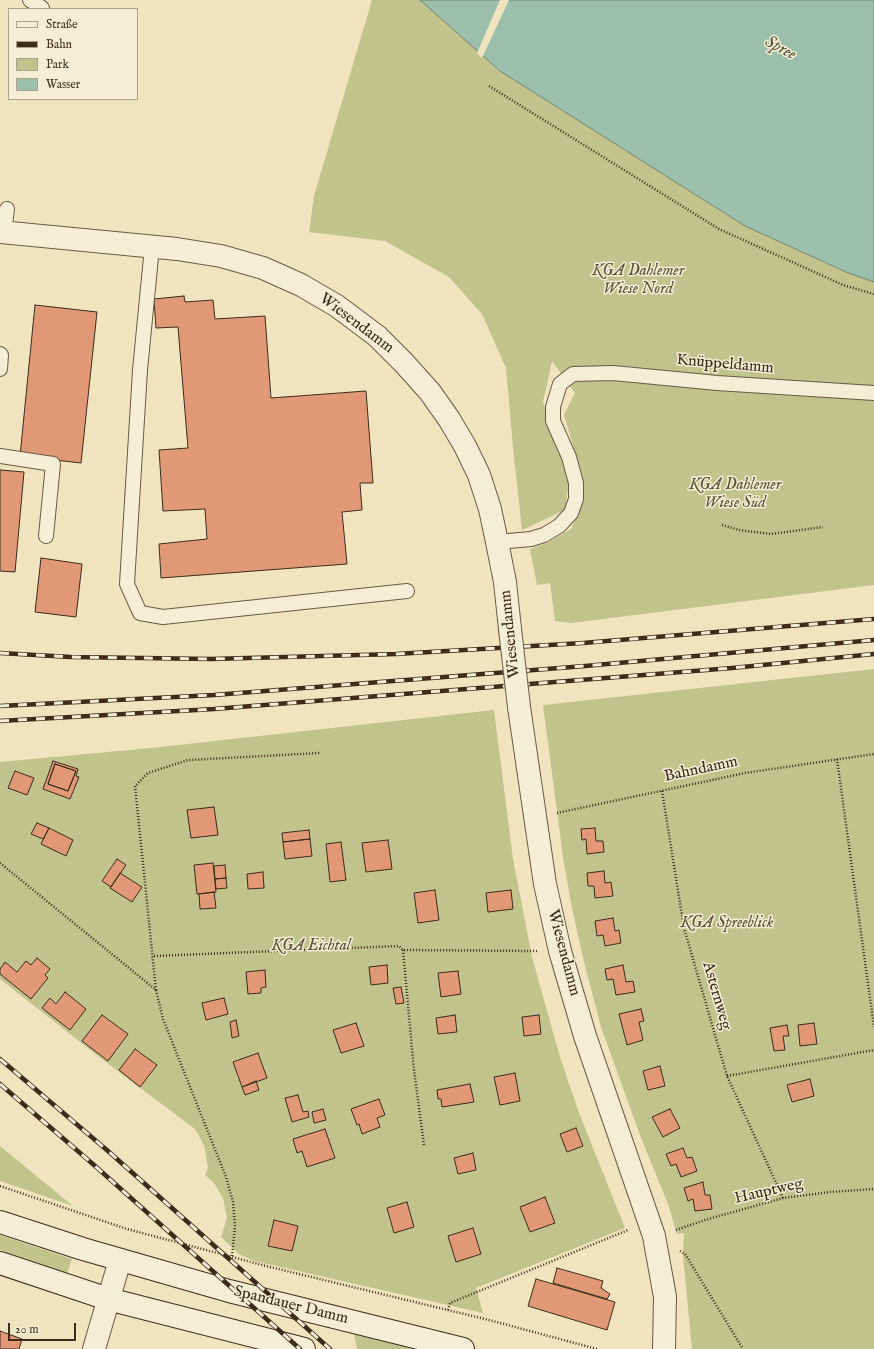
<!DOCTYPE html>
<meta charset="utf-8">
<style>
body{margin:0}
#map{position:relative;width:874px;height:1349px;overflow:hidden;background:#f0e4be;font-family:"IM FELL English",serif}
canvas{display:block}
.legend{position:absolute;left:8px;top:8px;width:130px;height:92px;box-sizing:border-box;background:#f5edd5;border:1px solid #aba08a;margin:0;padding:5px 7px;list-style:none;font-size:12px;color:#3c2c19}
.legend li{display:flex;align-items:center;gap:8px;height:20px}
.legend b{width:20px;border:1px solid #aba08a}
.scale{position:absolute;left:8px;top:1323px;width:68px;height:18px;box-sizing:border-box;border:2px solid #3c2c19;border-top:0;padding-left:5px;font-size:12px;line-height:14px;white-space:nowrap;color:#3c2c19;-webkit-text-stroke:3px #f5edd5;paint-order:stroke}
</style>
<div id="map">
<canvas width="874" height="1349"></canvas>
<ul class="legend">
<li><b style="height:5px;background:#f5edd5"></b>Straße</li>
<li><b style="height:5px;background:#3c2c19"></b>Bahn</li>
<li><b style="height:11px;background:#c2c28c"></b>Park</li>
<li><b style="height:11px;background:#9bbfab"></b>Wasser</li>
</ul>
<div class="scale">20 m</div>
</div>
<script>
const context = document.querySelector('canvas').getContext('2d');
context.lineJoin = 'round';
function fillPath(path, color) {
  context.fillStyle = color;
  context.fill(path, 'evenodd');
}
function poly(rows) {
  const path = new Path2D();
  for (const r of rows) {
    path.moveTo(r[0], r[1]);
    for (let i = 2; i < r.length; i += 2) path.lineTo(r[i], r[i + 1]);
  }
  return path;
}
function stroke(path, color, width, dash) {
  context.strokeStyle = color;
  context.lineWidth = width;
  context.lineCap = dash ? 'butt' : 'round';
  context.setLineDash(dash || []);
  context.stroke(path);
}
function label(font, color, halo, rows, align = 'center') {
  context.font = font + ' "IM FELL English",serif';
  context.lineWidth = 3;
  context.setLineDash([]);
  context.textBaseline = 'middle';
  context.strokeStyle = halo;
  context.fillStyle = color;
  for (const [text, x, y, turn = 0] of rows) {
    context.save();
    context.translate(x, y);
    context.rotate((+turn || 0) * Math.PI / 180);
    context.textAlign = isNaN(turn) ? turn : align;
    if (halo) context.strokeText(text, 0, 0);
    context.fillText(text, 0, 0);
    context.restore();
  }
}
const green = poly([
 [372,0,420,0,500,71,745,226,846,272,874,282,874,585,571,623,555,621,550,583,537,585,530,549,547,543,571,529,579,511,583,479,564,415,575,393,552,361,543,402,569,481,565,510,522,530,513,448,506,368,482,314,449,277,385,241,309,232,314,196],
 [874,669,874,1349,692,1349,683,1255,684,1233,677,1234,668,1204,641,1138,601,1027,584,962,572,908,564,864,543,705],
 [494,710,513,859,532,957,560,1057,578,1110,625,1228,476,1288,483,1313,254,1261,239,1254,221,1237,227,1218,223,1198,214,1183,205,1175,208,1168,204,1145,195,1129,103,1060,0,979,0,762,151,748],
 [0,1146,73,1206,0,1181],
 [0,1235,72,1259,67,1273,0,1250],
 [354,1334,415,1349,357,1349]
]);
const water = poly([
 [420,0,874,0,874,282,846,272,745,226,500,71,420,0]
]);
const pier = poly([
 [500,0,509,0,482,58,477,53]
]);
const building = poly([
 [184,296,185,302,213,300,215,319,265,316,271,398,366,391,373,483,360,483,362,510,342,512,347,564,161,578,159,544,207,539,205,509,163,511,159,450,188,448,178,327,156,328,154,299,184,296],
 [35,305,97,312,81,463,20,456,35,305],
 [0,470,24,472,15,572,0,571,0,470],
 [41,558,82,564,76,617,35,612,41,558],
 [53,761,78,769,76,776,79,777,70,799,43,789,53,761],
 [55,764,76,771,68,791,48,784,55,764],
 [55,764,76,771,68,791,48,784,55,764],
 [15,771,34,778,27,795,8,788,15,771],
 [214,807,218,835,191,838,187,810,214,807],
 [37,823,49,828,43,839,31,834,37,823],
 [49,828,73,840,66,856,41,844,49,828],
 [595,828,596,841,603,841,604,852,587,854,586,839,582,840,581,829,595,828],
 [309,830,310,839,283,842,282,833,309,830],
 [310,839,312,856,285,859,283,842,310,839],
 [388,840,392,869,366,872,362,843,388,840],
 [341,842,346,880,330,882,326,844,341,842],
 [117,859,126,865,111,887,102,881,117,859],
 [213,863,216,892,197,894,194,865,213,863],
 [225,865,226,878,215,879,214,866,225,865],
 [604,871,605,883,611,882,613,896,595,898,594,886,588,886,587,873,604,871],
 [263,872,264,888,248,889,247,874,263,872],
 [120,873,142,887,132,902,110,888,120,873],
 [226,878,227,888,216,889,215,879,226,878],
 [435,890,439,920,418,923,414,893,435,890],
 [511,890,513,909,488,912,486,893,511,890],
 [214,892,216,908,200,909,199,894,214,892],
 [613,918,615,931,619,930,621,943,605,946,603,935,597,936,595,921,613,918],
 [37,958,50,969,45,975,48,978,31,999,0,974,0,969,5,962,17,972,26,961,31,965,37,958],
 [387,965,388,983,371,985,369,967,387,965],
 [623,965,626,982,633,981,635,992,616,995,613,979,607,980,605,969,623,965],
 [265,970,266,987,261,988,261,993,248,994,246,972,265,970],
 [458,971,461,994,441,997,438,973,458,971],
 [401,987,404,1003,396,1004,393,988,401,987],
 [65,992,86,1009,70,1030,42,1008,50,998,56,1004,65,992],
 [224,998,228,1014,206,1020,202,1003,224,998],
 [641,1009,644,1021,639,1022,643,1040,627,1045,619,1014,641,1009],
 [102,1015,128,1034,108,1061,82,1041,102,1015],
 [455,1015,457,1032,438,1034,436,1018,455,1015],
 [539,1015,541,1034,524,1036,522,1017,539,1015],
 [236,1020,239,1036,232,1038,230,1022,236,1020],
 [356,1023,364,1046,341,1053,333,1030,356,1023],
 [814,1023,817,1044,800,1046,798,1025,814,1023],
 [787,1025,789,1036,783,1036,785,1050,774,1051,770,1028,787,1025],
 [135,1049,157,1065,140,1087,119,1070,135,1049],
 [258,1053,267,1078,242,1087,233,1062,258,1053],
 [660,1066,665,1086,648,1090,643,1071,660,1066],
 [515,1073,520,1101,500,1105,494,1077,515,1073],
 [810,1079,814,1096,792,1102,787,1085,810,1079],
 [256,1081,259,1090,245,1095,242,1087,256,1081],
 [470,1084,474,1102,442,1107,441,1099,438,1099,437,1090,470,1084],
 [298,1095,303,1112,308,1111,309,1117,292,1122,285,1098,298,1095],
 [379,1099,385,1115,377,1118,380,1127,362,1134,359,1124,357,1125,351,1109,379,1099],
 [323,1109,326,1120,314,1123,312,1112,323,1109],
 [670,1109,680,1128,663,1137,652,1117,670,1109],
 [576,1128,583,1146,567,1152,560,1134,576,1128],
 [325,1129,335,1158,307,1167,302,1151,297,1153,293,1139,325,1129],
 [683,1148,687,1158,692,1157,697,1171,681,1177,676,1164,671,1166,666,1154,683,1148],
 [473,1153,476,1170,458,1174,454,1158,473,1153],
 [703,1182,705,1195,710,1195,712,1209,695,1211,693,1199,688,1201,684,1188,703,1182],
 [545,1197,555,1223,530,1232,520,1207,545,1197],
 [407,1202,414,1227,394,1233,387,1208,407,1202],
 [274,1220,298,1226,292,1251,268,1246,274,1220],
 [473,1228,481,1254,456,1262,448,1236,473,1228],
 [557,1268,603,1281,601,1288,610,1294,607,1299,553,1283,557,1268],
 [536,1279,615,1302,607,1330,528,1306,536,1279],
 [0,1331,22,1339,19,1349,0,1349,0,1331]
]);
const path = poly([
 [489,86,719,229,843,285,874,294],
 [722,525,739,530,771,534,823,527],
 [837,759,874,1027],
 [662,791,684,928,727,1076,783,1198],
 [557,813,745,773,874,754],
 [0,863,156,990,135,786,148,773,188,760,320,753],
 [403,950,414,1070,424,1145],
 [154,956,399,946,403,950,537,951],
 [156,990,163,1019,226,1177,233,1202,235,1226,232,1257],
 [727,1076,874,1050],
 [0,1186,127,1229,266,1266,489,1320,597,1349],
 [676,1230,705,1220,783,1198,830,1192,874,1189],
 [680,1251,685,1254,743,1349],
 [448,1310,450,1303,628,1230]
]);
const service = poly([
 [30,0,42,8],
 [4,232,7,209],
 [152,247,140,370,127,584,140,613,163,617,407,591],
 [0,354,1,355,0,369],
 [0,456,53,464,46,536],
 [497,542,531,539,544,535,559,526,571,513,576,499,576,483,569,457,553,421,553,407,560,384,573,374,613,373,717,383,874,393]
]);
const tertiary = poly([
 [0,232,177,249,221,256,263,268,301,285,337,306,377,336,404,363,430,392,449,419,465,446,479,475,490,509,497,542,505,582,510,629],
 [519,707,545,884,560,951,585,1036,654,1236,665,1297,664,1349],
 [94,1349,120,1260]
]);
const secondary = poly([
 [0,1222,83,1249,229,1291,463,1349],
 [0,1263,108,1299,304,1349]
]);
const rail = poly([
 [0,653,71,657,211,659,396,654,583,643,874,619],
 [0,706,214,695,585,666,874,640],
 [0,721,214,709,732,668,874,654],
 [0,1059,108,1151,330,1349],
 [0,1084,94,1165,300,1349]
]);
const tertiaryBridge = poly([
 [510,629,519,707]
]);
const parkNames = [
 ["KGA Dahlemer",638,272],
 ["Wiese Nord",638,290],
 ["KGA Dahlemer",735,486],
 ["Wiese Süd",735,504],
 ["KGA Spreeblick",727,924],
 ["KGA Eichtal",311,947]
];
const streetNames = [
 ["Wiesendamm",356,324,37],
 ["Knüppeldamm",725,365,5],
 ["Wiesendamm",511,634,-96],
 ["Bahndamm",701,770,-12],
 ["Wiesendamm",563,953,75],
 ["Asternweg",716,996,74],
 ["Hauptweg",769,1192,-13],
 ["Spandauer Damm",291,1306,14]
];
const waterNames = [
 ["Spree",780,49,28]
];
fillPath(green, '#c2c28c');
fillPath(water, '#9bbfab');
stroke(water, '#758471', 1);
fillPath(pier, '#f0e4be');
fillPath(building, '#e19876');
stroke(building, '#3c2c19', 1);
stroke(service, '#695a42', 16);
stroke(tertiary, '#695a42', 24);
stroke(secondary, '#3c2c19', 24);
stroke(path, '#3c2c19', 2.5, [1, 2]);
stroke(service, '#f5edd5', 14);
stroke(tertiary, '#f5edd5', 22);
stroke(secondary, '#f5edd5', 22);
stroke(rail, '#3c2c19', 4.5);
stroke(rail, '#f5edd5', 3, [9]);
stroke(tertiaryBridge, '#695a42', 24, []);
stroke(tertiaryBridge, '#f5edd5', 22);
label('italic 16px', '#5e5236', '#f5edd5', parkNames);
label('16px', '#3c2c19', '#f5edd5', streetNames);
label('italic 17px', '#54513e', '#f5edd5', waterNames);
</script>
